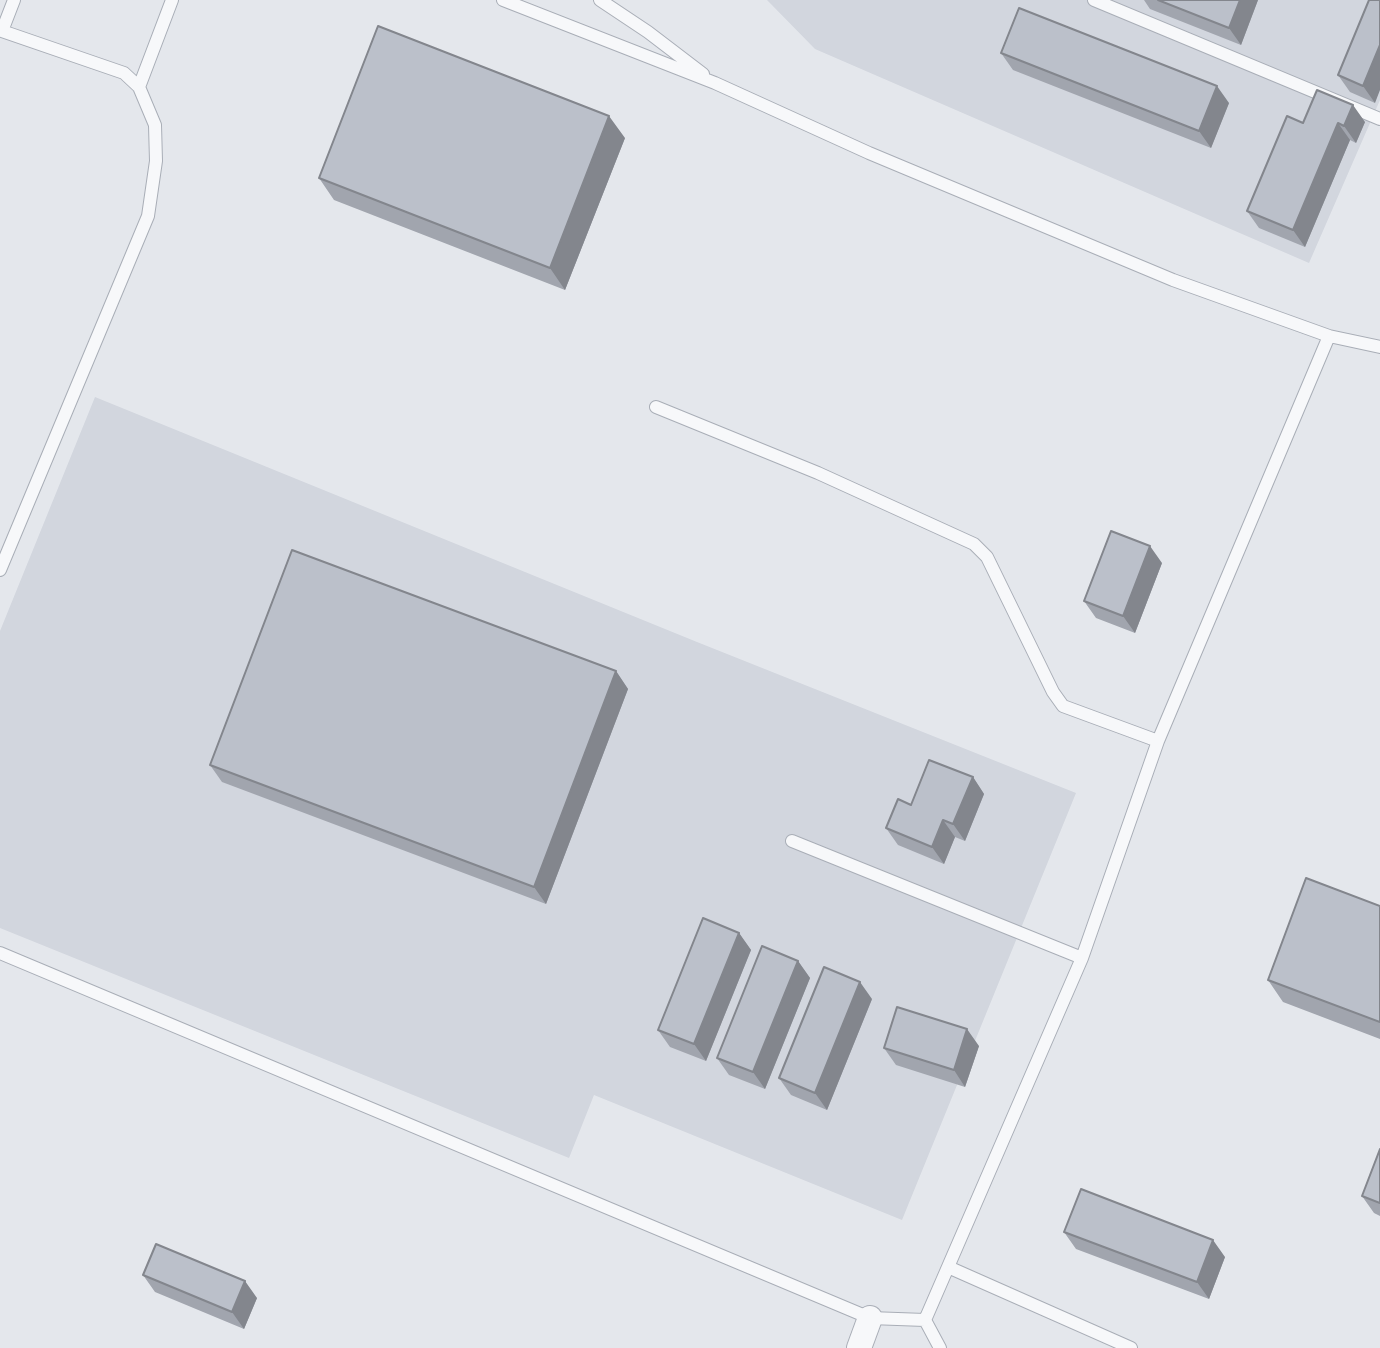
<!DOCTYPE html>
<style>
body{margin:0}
canvas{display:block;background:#e4e7ec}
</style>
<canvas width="1380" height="1348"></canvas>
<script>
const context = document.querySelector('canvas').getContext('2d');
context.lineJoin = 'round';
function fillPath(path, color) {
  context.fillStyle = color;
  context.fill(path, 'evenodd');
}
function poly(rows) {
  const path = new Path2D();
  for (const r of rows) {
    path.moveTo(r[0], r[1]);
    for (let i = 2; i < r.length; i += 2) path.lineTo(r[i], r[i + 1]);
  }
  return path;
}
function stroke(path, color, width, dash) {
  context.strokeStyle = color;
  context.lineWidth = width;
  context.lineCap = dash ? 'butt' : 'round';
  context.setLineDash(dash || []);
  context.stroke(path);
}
const built = poly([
 [767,0,1380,0,1380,100,1309,263,815,49],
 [95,397,697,642,1076,793,902,1220,594,1095,569,1158,0,928,0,631]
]);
const service = poly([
 [14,0,2,31,124,73,139,87],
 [503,0,715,83,869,153,1173,280,1329,336],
 [600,0,648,32,703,74],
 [1094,0,1380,119],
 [656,407,818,473,974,544,987,557,1053,692,1063,706,1158,741],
 [0,570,148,216,156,161,155,125,139,87,172,0],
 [792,841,1082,958],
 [0,953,870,1318,925,1320,1082,958,1158,741,1329,336,1380,347],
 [948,1267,1131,1348],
 [925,1320,940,1348]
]);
const minor = poly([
 [859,1348,870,1318]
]);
const wall = poly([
 [1144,0,1258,0,1241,45,1150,9],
 [1369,0,1375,103,1350,92,1338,75],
 [1001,53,1229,103,1211,148,1013,70],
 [1365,122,1356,143,1350,140,1305,247,1259,228,1247,211,1303,123],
 [625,138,565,290,334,200,319,178],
 [1162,563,1135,633,1096,618,1084,601],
 [616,671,628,689,546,904,222,782,210,765],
 [973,777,984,794,965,841,955,837,944,864,898,845,886,828,911,805],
 [1380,906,1380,1039,1283,1002,1268,980],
 [739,933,751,950,706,1061,670,1047,658,1030],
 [798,961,810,978,765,1089,729,1075,717,1058],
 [872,999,827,1110,791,1095,779,1078],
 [979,1046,965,1087,896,1065,884,1048],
 [1380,1149,1380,1216,1374,1213,1362,1196],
 [1064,1232,1225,1257,1209,1299,1076,1249],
 [143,1275,257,1298,244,1329,155,1292]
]);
const shadedWall = poly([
 [1240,0,1258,0,1241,45,1229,28],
 [1380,45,1380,90,1375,103,1363,86],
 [1217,86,1229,103,1211,148,1199,131],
 [1353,105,1365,122,1356,143,1344,126],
 [609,116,625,138,565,290,550,268],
 [1338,123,1350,140,1305,247,1293,230],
 [1150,546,1162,563,1135,633,1123,616],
 [616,671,628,689,546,904,534,887],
 [973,777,984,794,965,841,953,824],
 [943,820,955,837,944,864,932,847],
 [739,933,751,950,706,1061,694,1044],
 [798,961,810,978,765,1089,753,1072],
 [860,982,872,999,827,1110,815,1093],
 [967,1029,979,1046,965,1087,954,1070],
 [1213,1240,1225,1257,1209,1299,1197,1282],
 [245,1281,257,1298,244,1329,232,1312]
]);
const building = poly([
 [1158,0,1240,0,1229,28,1158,0],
 [1369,0,1380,0,1380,45,1363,86,1338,75,1369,0],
 [1019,8,1217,86,1199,131,1001,53,1019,8],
 [378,26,609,116,550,268,319,178,378,26],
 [1317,90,1353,105,1344,126,1338,123,1293,230,1247,211,1287,116,1303,123,1317,90],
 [1111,531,1150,546,1123,616,1084,601,1111,531],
 [292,550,616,671,534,887,210,765,292,550],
 [929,760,973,777,953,824,943,820,932,847,886,828,898,799,911,805,929,760],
 [1306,878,1380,906,1380,1022,1268,980,1306,878],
 [703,918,739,933,694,1044,658,1030,703,918],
 [762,946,798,961,753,1072,717,1058,762,946],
 [824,967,860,982,815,1093,779,1078,824,967],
 [897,1007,967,1029,954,1070,884,1048,897,1007],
 [1380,1149,1380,1203,1362,1196,1380,1149],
 [1081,1189,1213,1240,1197,1282,1064,1232,1081,1189],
 [156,1244,245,1281,232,1312,143,1275,156,1244]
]);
fillPath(built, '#d2d6de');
stroke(service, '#a9aeb7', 14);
stroke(minor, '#a9aeb7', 26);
stroke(service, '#f7f8fa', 12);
stroke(minor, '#f7f8fa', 24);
fillPath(wall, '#a1a5ae');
fillPath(shadedWall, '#83868d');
fillPath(building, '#bbc0ca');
stroke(building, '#83868d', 2);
</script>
